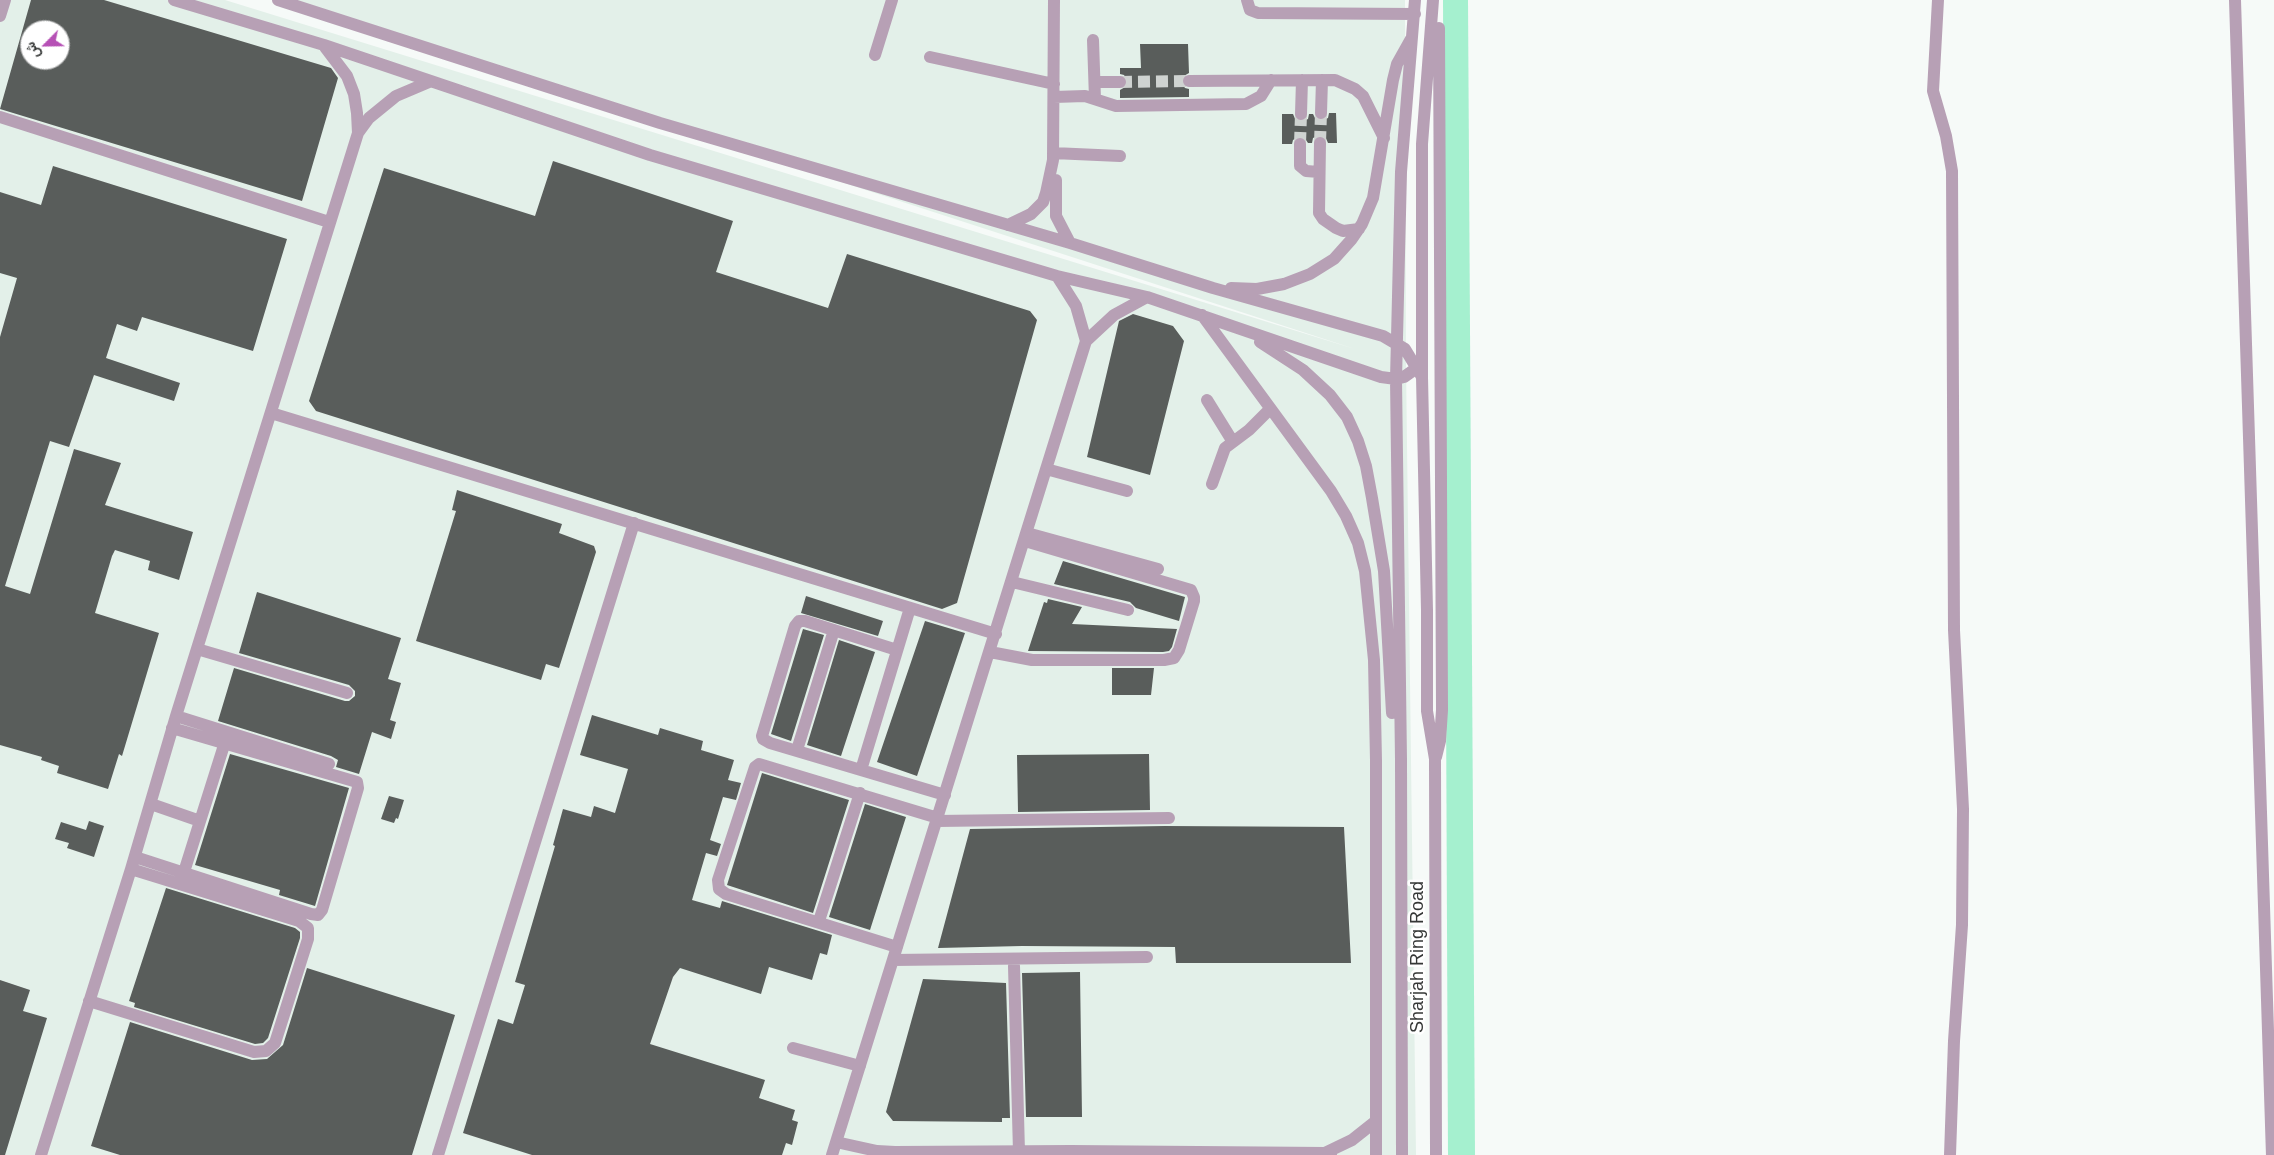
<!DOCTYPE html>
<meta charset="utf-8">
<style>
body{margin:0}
#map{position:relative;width:2274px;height:1155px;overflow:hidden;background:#f6faf8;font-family:Helvetica,Vazirmatn,sans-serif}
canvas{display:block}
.north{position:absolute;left:20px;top:20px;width:50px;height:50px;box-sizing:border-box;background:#fff;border:1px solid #aeafaf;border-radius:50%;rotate:247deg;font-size:14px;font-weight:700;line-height:20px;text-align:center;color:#353736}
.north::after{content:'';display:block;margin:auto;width:18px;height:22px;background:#b650b5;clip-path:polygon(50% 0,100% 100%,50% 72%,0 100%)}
</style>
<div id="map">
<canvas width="2274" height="1155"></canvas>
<div class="north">ش</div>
</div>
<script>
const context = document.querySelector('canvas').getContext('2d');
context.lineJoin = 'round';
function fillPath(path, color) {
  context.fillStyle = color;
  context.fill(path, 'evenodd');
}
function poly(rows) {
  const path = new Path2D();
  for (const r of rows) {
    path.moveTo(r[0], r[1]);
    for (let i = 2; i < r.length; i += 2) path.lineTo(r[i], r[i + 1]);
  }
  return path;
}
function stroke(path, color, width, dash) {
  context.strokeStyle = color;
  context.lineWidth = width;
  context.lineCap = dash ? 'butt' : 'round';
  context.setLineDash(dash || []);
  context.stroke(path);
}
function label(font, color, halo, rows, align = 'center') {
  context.font = font + ' Helvetica,sans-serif';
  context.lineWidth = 5;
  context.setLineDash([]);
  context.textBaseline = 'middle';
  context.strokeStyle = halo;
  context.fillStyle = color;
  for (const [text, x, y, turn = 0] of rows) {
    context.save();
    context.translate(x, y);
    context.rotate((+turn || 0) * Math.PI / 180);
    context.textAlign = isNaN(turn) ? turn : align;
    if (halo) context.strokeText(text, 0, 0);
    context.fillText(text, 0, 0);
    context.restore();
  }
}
const built = poly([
 [0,0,225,0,1355,349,281,0,1405,0,1406,365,1416,1155,0,1155],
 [30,30,60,30,60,60,30,60]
]);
const green = poly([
 [1443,0,1468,0,1475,1155,1448,1155]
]);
const building = poly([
 [31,0,104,0,331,68,338,78,302,201,0,109],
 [30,30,60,30,60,60,30,60],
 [1140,44,1188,44,1189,73,1182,77,1181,82,1185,88,1189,89,1189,97,1120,98,1120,90,1127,86,1128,82,1124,75,1120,74,1120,68,1141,68],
 [1329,113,1336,113,1337,143,1328,143,1325,136,1320,135,1313,138,1312,143,1308,143,1304,137,1300,136,1293,140,1292,144,1282,144,1282,114,1293,114,1296,121,1301,122,1308,119,1309,114,1313,114,1316,120,1321,121,1328,118],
 [553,161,733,221,716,272,828,308,847,254,1030,311,1037,320,957,603,942,609,316,411,309,401,384,168,535,216],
 [53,166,287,239,253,351,142,317,137,331,117,324,106,358,180,383,174,401,94,375,69,447,50,441,5,586,30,594,74,449,121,463,105,505,193,532,179,580,148,570,150,561,115,550,112,556,95,613,159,633,122,756,119,754,108,789,57,773,59,766,41,760,42,757,0,745,0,337,17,278,0,273,0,192,41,205],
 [1133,314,1173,326,1184,341,1150,475,1087,457,1119,321],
 [457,490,562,524,559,533,594,546,596,552,559,668,546,664,541,680,416,641,456,511,452,510],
 [1063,561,1185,597,1179,621,1136,608,1130,602,1054,584],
 [257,592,401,638,388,679,401,683,390,720,396,722,391,739,372,732,359,774,336,767,338,760,331,756,218,721,234,668,345,701,349,701,355,696,355,691,349,685,239,653],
 [806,596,883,621,878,636,801,613],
 [1048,599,1082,607,1072,624,1177,629,1172,647,1169,651,1163,652,1028,651,1044,602,1047,603],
 [925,621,965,633,917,776,877,762],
 [803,629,824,635,791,741,771,734],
 [839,640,875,652,841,756,807,745],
 [1112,668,1154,668,1151,695,1112,695],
 [592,715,658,735,660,728,703,741,701,750,734,760,728,780,741,783,736,800,723,797,710,840,721,844,717,856,706,853,692,900,720,908,722,901,832,935,827,955,820,953,812,980,769,967,761,994,680,968,673,977,650,1044,765,1080,759,1098,795,1110,792,1120,798,1122,792,1145,786,1143,782,1155,532,1155,463,1133,498,1019,513,1024,525,985,515,982,555,846,553,845,563,809,591,817,594,806,615,813,628,769,580,755],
 [230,754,349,788,315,906,279,895,280,890,195,865],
 [1149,754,1150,810,1018,812,1017,755],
 [762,773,849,800,813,913,727,885],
 [389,796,404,800,398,819,396,818,394,823,381,819],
 [865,804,906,817,870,930,829,917],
 [89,821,104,826,94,857,67,848,69,843,55,839,61,822,86,830],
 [1165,826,1344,827,1351,963,1176,963,1175,947,1022,946,938,948,970,829],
 [166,888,295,928,300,932,300,938,268,1038,263,1043,255,1044,134,1007,135,1003,129,1001],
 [307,968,455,1015,412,1155,120,1155,91,1146,130,1022,252,1060,267,1059,283,1045],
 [1080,972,1082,1117,1026,1117,1022,973],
 [923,979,1006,983,1010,1118,1002,1118,1002,1122,893,1121,886,1112],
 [0,980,30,990,23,1011,47,1018,5,1155,0,1155]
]);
const minorTunnel = poly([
 [1120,82,1189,81],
 [1320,143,1321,113],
 [1300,144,1301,114]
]);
const minor = poly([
 [174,0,324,45,650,155,1057,276,1147,297,1381,377,1396,379,1404,377,1418,367,1422,358],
 [278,0,660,123,1070,243,1213,288,1383,336,1405,349,1422,377],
 [1247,0,1250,10,1258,13,1415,14],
 [1433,0,1422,144,1422,377,1427,610,1427,711,1435,759,1436,1155],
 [1938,0,1933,91,1946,136,1952,171,1954,630,1963,809,1962,925,1954,1041,1950,1155],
 [2235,0,2272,1155],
 [0,16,5,0],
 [1093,40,1095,99],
 [875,55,892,0],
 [930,57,1054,84],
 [1189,81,1335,80,1355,89,1363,96,1384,138],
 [1095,82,1120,82],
 [1054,97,1085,96,1116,106,1246,104,1261,96,1271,80],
 [1321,113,1322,80],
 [1301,114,1302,80],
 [0,117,329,222],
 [358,133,369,118,396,96,429,82],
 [1320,143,1319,213,1323,219,1336,228,1343,231,1359,229],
 [1300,144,1300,166,1306,171,1319,172],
 [1053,153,1120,156],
 [1056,180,1056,216,1070,243],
 [1008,225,1031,214,1043,202,1046,193,1053,160,1054,0],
 [1057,276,1076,306,1086,341],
 [1231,288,1257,289,1284,284,1310,274,1334,259,1351,240,1362,224,1373,198,1393,80,1397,64,1411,39],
 [1202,315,1331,491,1346,516,1358,543,1365,571,1374,660,1376,761,1376,1155],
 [1260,342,1303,370,1330,395,1347,417,1358,441,1366,466,1372,498,1384,571,1392,713],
 [1207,400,1233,442],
 [271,413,996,634],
 [1046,469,1127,491],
 [1212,484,1225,448,1249,430,1270,409],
 [1027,533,1158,569],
 [1012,582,1128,610],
 [197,649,347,693],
 [897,650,805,621,799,621,795,626,762,736,763,739,770,743,945,795],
 [990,652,1032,660,1164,660,1174,658,1179,650,1194,601,1194,597,1191,590,1025,541],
 [176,716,329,764],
 [797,750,834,630],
 [1436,757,1440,741,1442,710,1439,28],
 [861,770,910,608],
 [151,804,200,821],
 [937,821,1169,818],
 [135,857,311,914,318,915,322,910,358,788,357,782,172,728],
 [184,872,225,742],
 [819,921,860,793],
 [897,947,726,894,719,889,718,880,755,767,759,764,938,818],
 [893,960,1147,957],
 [1014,966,1019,1152],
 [89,1001,254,1052,266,1051,275,1043,308,939,308,928,299,921,131,869],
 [793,1048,860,1066],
 [836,1142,877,1151,895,1152,1071,1151,1325,1153,1331,1155],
 [1325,1153,1352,1140,1376,1121],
 [41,1155,131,869,176,716,358,133,357,113,354,94,347,76,325,47],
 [438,1155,634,523],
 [832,1155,1086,341,1114,315,1147,297],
 [1402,1155,1401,760,1396,379,1401,172,1415,0]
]);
const streetNames = [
 ["Sharjah Ring Road",1418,957,-90]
];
fillPath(built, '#e3f0e9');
fillPath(green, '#a5f0cf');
fillPath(building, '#595d5b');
stroke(minorTunnel, '#cfd3d1', 12, [12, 6]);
stroke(minor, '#b7a0b5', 12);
label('18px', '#353736', '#fff', streetNames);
</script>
